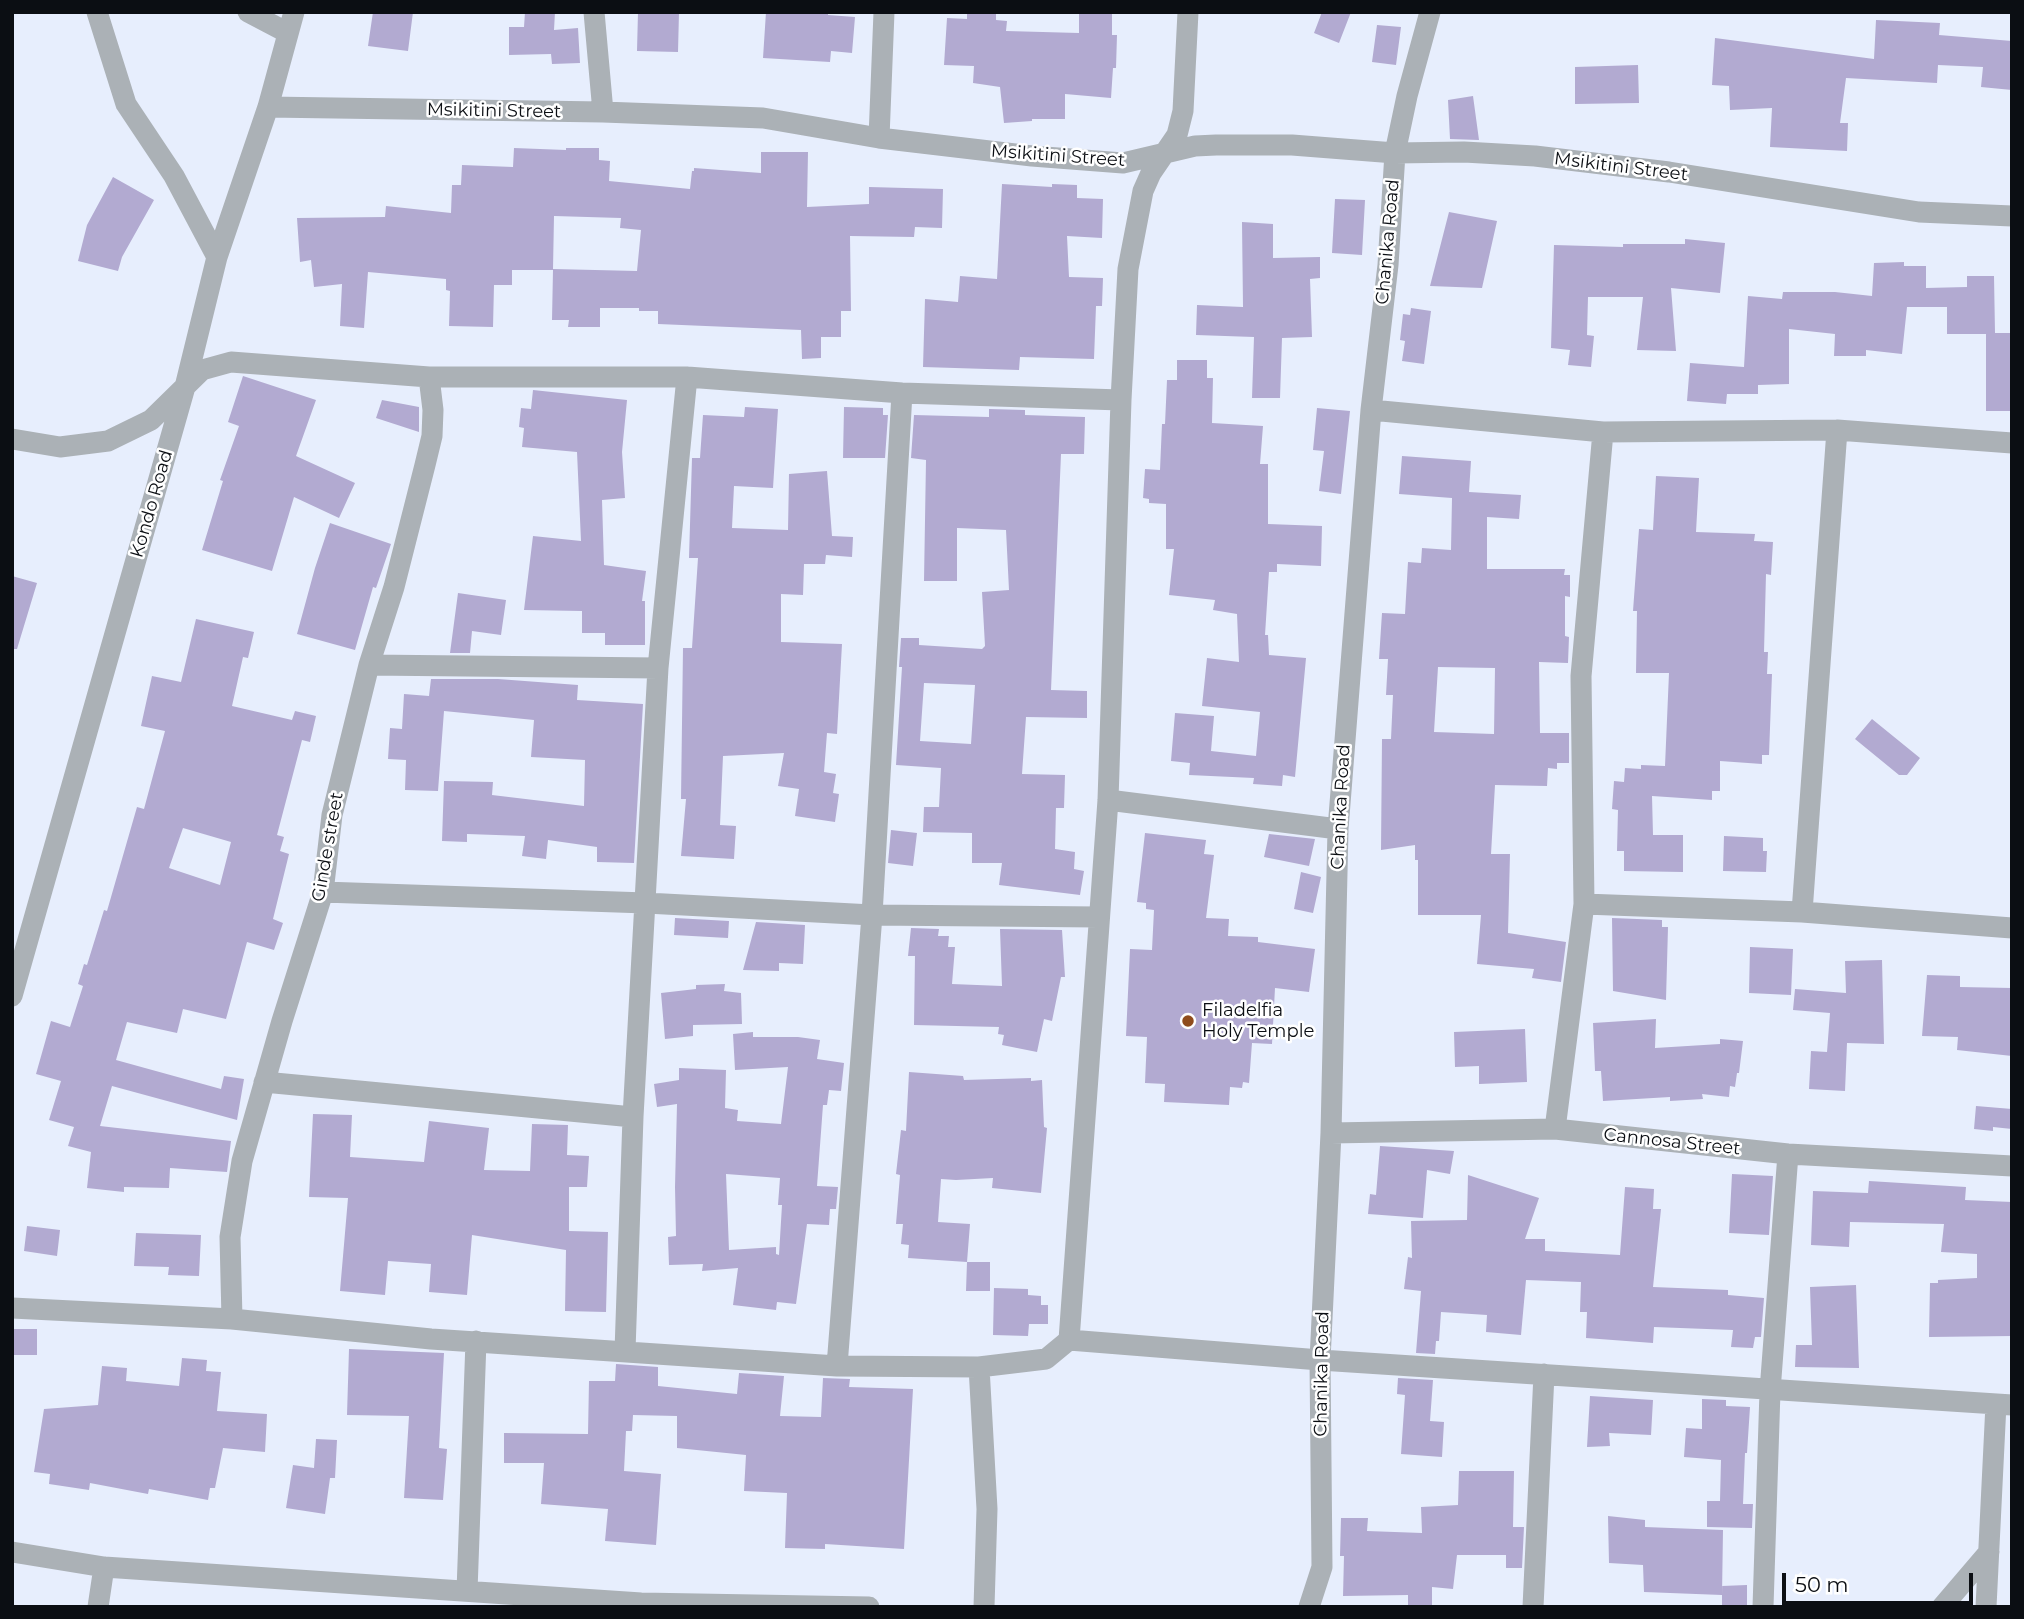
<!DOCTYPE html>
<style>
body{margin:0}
#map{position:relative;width:2024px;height:1619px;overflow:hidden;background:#e7eefd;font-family:Montserrat,sans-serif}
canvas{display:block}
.frame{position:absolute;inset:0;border:14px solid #0b0e13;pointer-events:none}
.scale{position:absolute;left:1782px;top:1573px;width:191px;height:32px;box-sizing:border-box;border:4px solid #0b0e13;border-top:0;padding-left:9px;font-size:21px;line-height:24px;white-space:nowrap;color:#0b0e13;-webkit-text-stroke:5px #fff;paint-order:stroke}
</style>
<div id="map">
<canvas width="2024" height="1619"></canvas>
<div class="frame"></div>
<div class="scale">50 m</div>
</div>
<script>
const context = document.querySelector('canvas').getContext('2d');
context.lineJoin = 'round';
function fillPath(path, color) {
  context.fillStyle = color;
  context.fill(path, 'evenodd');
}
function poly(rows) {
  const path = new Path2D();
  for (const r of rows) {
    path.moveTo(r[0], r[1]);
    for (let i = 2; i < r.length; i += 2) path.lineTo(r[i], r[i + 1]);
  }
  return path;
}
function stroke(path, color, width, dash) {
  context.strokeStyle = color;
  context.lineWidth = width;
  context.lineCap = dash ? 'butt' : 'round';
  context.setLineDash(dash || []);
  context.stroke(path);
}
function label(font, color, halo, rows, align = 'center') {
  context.font = font + ' Montserrat,sans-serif';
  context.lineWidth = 5;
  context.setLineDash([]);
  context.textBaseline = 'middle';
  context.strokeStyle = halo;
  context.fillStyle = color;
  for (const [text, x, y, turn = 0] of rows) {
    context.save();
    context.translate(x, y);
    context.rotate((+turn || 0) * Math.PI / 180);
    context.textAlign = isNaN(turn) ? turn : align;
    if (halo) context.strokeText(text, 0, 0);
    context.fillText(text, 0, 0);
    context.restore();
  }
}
const building = poly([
 [373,12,413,12,408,51,368,46],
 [525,12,555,12,554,30,578,28,580,63,552,64,551,54,509,55,509,27,524,27],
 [638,12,679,12,678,52,637,51],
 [766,12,828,12,828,15,855,17,852,53,831,51,830,62,763,58],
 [967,12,996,12,996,20,1007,21,1006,31,1079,33,1079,12,1112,12,1112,35,1117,35,1116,68,1113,68,1111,98,1065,94,1065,119,1032,119,1032,121,1004,123,1000,87,973,83,974,66,944,65,947,18,967,19],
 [1322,12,1351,12,1339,43,1314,33],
 [1876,20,1940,23,1939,35,2012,41,2012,90,1981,87,1983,67,1938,65,1937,83,1846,78,1840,123,1848,123,1847,151,1770,147,1772,108,1730,110,1729,86,1712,85,1715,38,1874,59],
 [1377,25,1401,27,1396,65,1372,62],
 [1638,65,1639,103,1575,104,1575,67],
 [1473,96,1479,140,1450,139,1448,100],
 [514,148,566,150,566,148,599,148,599,160,610,161,609,181,690,189,692,171,694,171,694,168,761,173,761,152,808,152,807,207,869,204,869,187,943,189,942,228,915,227,914,237,850,236,851,311,841,311,841,337,821,337,821,358,802,359,801,330,658,324,658,311,639,311,639,308,600,308,600,327,568,327,569,320,552,320,553,270,512,270,512,285,494,285,493,327,449,326,450,291,446,290,446,279,368,272,364,328,340,326,342,284,314,287,311,260,300,262,297,218,385,217,386,206,451,213,452,185,461,185,462,165,513,167],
 [554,216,621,218,620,228,641,230,637,271,553,269],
 [113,177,154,200,122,257,118,271,78,261,87,225],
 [1002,184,1052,187,1052,184,1077,185,1077,198,1103,199,1102,238,1067,236,1069,277,1103,278,1102,306,1096,306,1094,359,1020,357,1019,370,923,367,925,299,958,302,960,276,997,279],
 [1335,199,1365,200,1362,255,1332,253],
 [1449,212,1497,221,1482,288,1430,286],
 [1242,222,1273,224,1273,258,1320,257,1320,278,1310,279,1312,337,1282,338,1280,398,1252,398,1254,337,1196,335,1197,305,1243,307],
 [1685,239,1725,243,1720,293,1671,288,1676,351,1637,350,1643,297,1588,297,1587,335,1594,336,1591,367,1568,365,1570,350,1551,348,1554,245,1623,247,1623,244,1685,244],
 [1904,262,1904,266,1926,266,1926,288,1967,287,1967,276,1994,276,1995,333,2012,333,2012,411,1986,411,1986,334,1947,334,1947,307,1907,307,1902,354,1866,350,1866,356,1834,356,1835,334,1789,329,1789,384,1758,385,1758,394,1727,394,1726,404,1687,401,1690,363,1744,367,1748,296,1782,299,1783,292,1835,292,1872,296,1874,263],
 [1411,308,1431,311,1424,364,1402,361,1405,341,1400,340,1403,314,1410,315],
 [1177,360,1207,360,1207,378,1213,378,1212,423,1263,426,1260,464,1268,464,1268,524,1322,526,1321,566,1277,564,1277,572,1269,572,1265,635,1268,635,1269,655,1306,658,1295,777,1283,775,1282,786,1253,784,1254,778,1189,775,1190,763,1171,761,1175,713,1214,716,1211,751,1256,756,1260,712,1202,706,1207,658,1239,662,1237,614,1213,610,1215,600,1169,595,1174,549,1166,549,1166,504,1149,503,1149,499,1143,498,1145,469,1160,470,1162,424,1165,424,1167,380,1177,380],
 [243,376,316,400,296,456,355,483,339,518,294,497,272,571,202,550,223,481,220,480,239,426,228,422],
 [533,390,627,400,622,452,625,498,602,500,604,565,646,571,642,601,645,601,645,645,605,645,605,633,582,633,582,611,524,610,533,536,581,541,577,452,522,447,524,428,519,427,521,408,531,409],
 [382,400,419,407,419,432,376,418],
 [745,407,778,409,773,488,734,486,732,528,788,530,789,474,827,471,832,536,853,537,852,557,826,555,825,564,804,564,803,595,781,594,781,642,842,644,837,734,827,733,824,772,836,774,833,793,839,794,835,822,795,816,799,789,778,786,784,753,723,756,720,825,736,826,734,859,681,856,686,799,681,799,683,648,692,648,698,558,689,558,692,458,700,458,703,415,744,417],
 [844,407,883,408,883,415,888,415,885,458,843,458],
 [1317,408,1350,411,1341,494,1319,491,1324,451,1313,450],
 [989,409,1025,410,1025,415,1085,417,1084,454,1061,454,1051,690,1087,691,1087,718,1026,717,1022,774,1065,775,1064,808,1056,808,1055,849,1075,852,1074,869,1084,871,1080,895,999,885,1002,863,972,863,972,833,923,832,924,807,939,807,941,768,896,765,902,667,899,667,901,638,919,638,919,645,982,649,985,646,982,592,1009,590,1006,530,957,528,957,581,924,581,926,460,911,458,914,415,989,417],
 [924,683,975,685,971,744,920,741],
 [1402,456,1471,461,1469,492,1521,495,1519,519,1487,517,1487,569,1565,569,1564,575,1570,575,1570,597,1565,596,1565,636,1569,637,1568,663,1539,662,1540,733,1569,733,1569,763,1557,763,1557,769,1548,768,1547,786,1495,785,1491,854,1510,854,1508,933,1566,942,1561,982,1532,978,1534,969,1477,964,1481,915,1418,915,1418,860,1415,860,1415,845,1381,850,1382,739,1391,739,1393,695,1386,695,1388,659,1379,659,1382,613,1405,614,1408,562,1421,563,1422,548,1451,550,1452,498,1399,494],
 [1438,667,1495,668,1494,734,1434,732],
 [1656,476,1699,478,1696,532,1755,534,1754,541,1773,542,1771,575,1766,574,1764,652,1768,652,1767,674,1772,674,1769,755,1762,755,1762,764,1720,761,1720,791,1712,791,1712,800,1652,796,1653,835,1683,835,1683,872,1624,871,1624,851,1617,851,1618,810,1612,809,1614,781,1624,782,1625,768,1641,769,1641,765,1665,766,1669,673,1636,673,1637,611,1633,611,1639,529,1653,530],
 [330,523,391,544,376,588,373,587,355,650,297,634,315,568],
 [12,576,37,583,17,649,12,649],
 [458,593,506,600,501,635,472,631,470,653,450,653],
 [196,619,254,632,248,658,243,657,232,706,292,720,295,711,316,716,310,742,302,740,277,835,284,837,280,851,289,854,273,919,283,923,274,950,247,942,226,1019,183,1009,177,1033,127,1022,116,1060,221,1089,224,1076,244,1079,237,1120,112,1086,100,1126,231,1141,227,1172,170,1168,169,1188,124,1187,124,1192,87,1188,91,1152,68,1146,74,1127,49,1120,61,1081,36,1074,51,1021,70,1027,83,986,78,984,84,964,87,965,104,910,107,911,137,807,144,809,165,731,141,726,152,676,181,682],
 [183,828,231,842,220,885,169,868],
 [431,679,498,679,578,685,577,700,643,704,634,863,597,862,597,847,548,840,546,859,522,856,525,836,467,834,467,842,442,841,444,781,493,782,492,795,584,806,585,760,531,757,534,720,444,711,438,791,405,790,406,760,388,759,390,728,402,729,404,694,429,696],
 [1872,719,1920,758,1907,775,1899,775,1855,739],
 [891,830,917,833,913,866,888,863],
 [1145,833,1206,840,1204,854,1214,855,1206,918,1229,919,1228,936,1258,937,1258,942,1315,949,1309,992,1275,988,1272,1044,1252,1043,1249,1083,1243,1082,1242,1088,1230,1087,1229,1105,1164,1102,1165,1084,1145,1083,1147,1037,1126,1036,1130,949,1152,950,1154,910,1146,909,1146,903,1137,902],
 [1269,834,1315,839,1309,866,1264,857],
 [1724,836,1763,838,1763,851,1767,851,1766,872,1723,871],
 [1301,872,1321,877,1313,913,1294,909],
 [675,918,729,921,728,938,674,935],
 [1612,918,1662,920,1662,927,1668,927,1666,1000,1613,991],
 [756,922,805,925,803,964,779,963,779,971,743,970],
 [911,928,939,929,938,936,949,936,948,947,955,947,952,984,1002,986,1000,929,1062,930,1065,977,1061,977,1052,1021,1044,1019,1037,1052,1002,1045,1004,1035,998,1034,999,1027,914,1025,915,956,908,956],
 [1750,947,1793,949,1791,995,1749,993],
 [1882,960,1884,1044,1847,1043,1845,1091,1809,1089,1811,1051,1827,1052,1830,1013,1793,1010,1795,989,1846,993,1845,961],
 [1927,975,1960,976,1960,987,2012,988,2012,1056,1957,1050,1958,1037,1922,1036],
 [725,984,724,991,741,993,742,1024,693,1025,693,1036,665,1039,661,993,696,989,696,985],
 [1656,1019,1655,1048,1720,1044,1720,1039,1743,1041,1739,1073,1737,1073,1735,1087,1730,1086,1729,1097,1702,1094,1703,1099,1670,1101,1670,1097,1603,1101,1601,1071,1595,1071,1593,1023],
 [1525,1029,1527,1082,1479,1084,1479,1066,1455,1067,1454,1032],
 [753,1032,753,1037,798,1037,820,1040,817,1059,844,1063,841,1091,829,1090,827,1105,823,1105,817,1186,838,1187,836,1209,830,1209,829,1225,807,1224,796,1304,777,1302,776,1310,733,1305,738,1268,702,1271,703,1264,669,1265,668,1237,676,1236,675,1187,677,1104,657,1107,654,1084,679,1080,679,1068,726,1070,725,1108,738,1110,737,1121,781,1124,788,1067,735,1070,733,1034],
 [726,1174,780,1178,778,1205,782,1205,779,1255,776,1254,776,1247,729,1250],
 [909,1072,963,1076,964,1080,1031,1078,1031,1081,1042,1080,1044,1127,1047,1128,1041,1193,992,1188,993,1178,956,1180,941,1179,938,1222,970,1224,967,1262,908,1258,909,1245,901,1244,903,1224,896,1224,900,1175,896,1174,901,1130,906,1131],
 [1976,1106,2012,1109,2012,1129,1993,1127,1993,1131,1974,1129],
 [313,1114,352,1115,350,1157,424,1162,429,1121,489,1128,484,1170,530,1171,532,1124,568,1125,567,1155,589,1156,587,1187,569,1187,569,1231,608,1232,606,1312,565,1311,566,1250,472,1235,467,1295,429,1292,431,1264,388,1261,385,1295,340,1291,348,1198,309,1197],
 [1380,1146,1454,1151,1450,1174,1427,1170,1423,1218,1368,1214,1370,1194,1376,1195],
 [1732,1174,1773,1176,1769,1235,1729,1233],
 [1468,1175,1539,1198,1525,1239,1545,1239,1545,1251,1620,1255,1625,1187,1654,1189,1653,1209,1661,1209,1653,1287,1728,1290,1728,1295,1764,1298,1761,1337,1755,1337,1753,1348,1731,1347,1733,1330,1654,1327,1653,1343,1586,1338,1587,1312,1580,1312,1581,1282,1526,1280,1521,1335,1486,1332,1487,1315,1441,1312,1439,1341,1436,1341,1435,1354,1416,1353,1421,1291,1404,1289,1408,1257,1412,1258,1411,1221,1467,1220],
 [1869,1181,1966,1187,1965,1200,2012,1202,2012,1336,1929,1337,1930,1283,1938,1283,1938,1280,1977,1278,1977,1254,1941,1252,1944,1224,1850,1222,1849,1247,1811,1245,1813,1191,1868,1193],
 [27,1226,60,1230,57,1256,24,1251],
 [136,1233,201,1235,199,1276,168,1275,169,1267,134,1266],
 [967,1262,990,1262,990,1291,966,1291],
 [1856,1285,1859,1368,1795,1367,1796,1345,1812,1345,1810,1287],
 [994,1288,1028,1289,1028,1295,1041,1296,1041,1305,1048,1305,1048,1324,1029,1324,1028,1336,993,1335],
 [12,1329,37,1329,37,1355,12,1355],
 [349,1349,444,1353,439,1448,447,1449,443,1500,404,1498,409,1416,347,1415],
 [182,1358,207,1360,206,1371,221,1372,217,1411,267,1414,265,1452,223,1448,215,1488,210,1488,208,1500,149,1489,148,1494,90,1483,89,1490,49,1484,50,1474,34,1472,44,1409,98,1405,102,1366,127,1368,126,1381,179,1386],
 [616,1364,658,1367,658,1386,737,1394,739,1373,784,1376,780,1416,821,1417,823,1378,850,1379,849,1387,913,1389,904,1549,825,1544,825,1549,785,1548,787,1493,744,1491,746,1455,677,1448,677,1416,633,1415,632,1431,626,1431,624,1471,661,1474,656,1545,605,1541,608,1509,541,1504,544,1463,504,1463,504,1433,588,1434,589,1381,615,1381],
 [1398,1378,1433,1380,1430,1421,1444,1422,1442,1457,1401,1454,1405,1395,1397,1394],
 [1590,1396,1653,1400,1651,1435,1609,1433,1610,1446,1587,1447],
 [1702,1399,1726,1400,1726,1406,1750,1407,1747,1453,1745,1453,1743,1504,1753,1504,1752,1528,1707,1527,1707,1501,1720,1501,1721,1460,1684,1457,1686,1428,1702,1429],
 [316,1439,337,1440,335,1478,330,1478,325,1514,286,1508,293,1465,314,1468],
 [1459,1471,1514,1471,1513,1527,1524,1527,1522,1568,1506,1568,1506,1555,1457,1555,1453,1589,1432,1587,1432,1607,1408,1607,1408,1595,1343,1596,1344,1556,1340,1556,1341,1518,1368,1518,1367,1531,1422,1533,1421,1507,1458,1505],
 [1608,1516,1645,1520,1645,1527,1723,1530,1722,1595,1644,1592,1643,1565,1609,1563],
 [1747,1585,1747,1607,1722,1607,1722,1586]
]);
const street = poly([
 [97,12,126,104,174,176,217,257],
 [248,12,288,33],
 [594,12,603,112],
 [268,107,603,112,763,118,879,138,1032,156,1123,163,1195,146,1216,145,1292,145,1395,153,1464,152,1535,156,1669,172,1919,212,2012,216],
 [879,138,884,12],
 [1371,410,1603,432,1837,430,2012,443],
 [12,439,60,447,108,441,151,420,202,370,231,362,429,377,687,377,902,393,1121,400],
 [369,665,658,668],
 [1108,800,1338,829],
 [323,892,646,903,872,915,1099,917],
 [1584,904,1802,912,2012,928],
 [1802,912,1837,430],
 [12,996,185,387,217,257,268,107,294,12],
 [264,1082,633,1117],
 [1555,1129,1584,904,1581,676,1603,432],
 [1331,1133,1555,1129,1788,1154,2012,1166],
 [12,1308,232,1319,431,1339,837,1366,979,1367,1046,1359,1069,1340,1320,1360,2012,1405],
 [232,1319,230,1237,242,1161,282,1021,323,892,332,815,369,665,394,587,425,465,432,436,433,410,429,377],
 [1069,1340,1108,800,1121,400,1128,269,1143,191,1151,173,1177,135,1183,111,1188,12],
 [625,1351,633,1117,658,668,687,377],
 [837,1366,872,915,902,393],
 [979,1367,987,1509,984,1607],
 [12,1552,104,1567,641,1603,869,1607],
 [467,1591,476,1341],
 [98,1607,104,1567],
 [1309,1607,1322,1567,1320,1360,1331,1133,1338,829,1371,410,1388,265,1395,153,1407,96,1430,12],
 [1533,1607,1544,1374],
 [1763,1607,1770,1391,1788,1154],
 [1942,1607,1989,1552],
 [1986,1607,1996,1404]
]);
const markers = [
 [1188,1021,7,"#8f4c1d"]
];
const streetNames = [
 ["Msikitini Street",494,111,1],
 ["Msikitini Street",1058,156,4],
 ["Msikitini Street",1621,167,7],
 ["Chanika Road",1388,242,-85],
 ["Kondo Road",152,504,-74],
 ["Chanika Road",1341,807,-87],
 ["Ginde street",328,847,-80],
 ["Cannosa Street",1672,1142,6],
 ["Chanika Road",1322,1374,-89]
];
const poiNames = [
 ["Filadelfia",1202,1011],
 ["Holy Temple",1202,1032]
];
fillPath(building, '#b2aad1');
stroke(street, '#abb1b6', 21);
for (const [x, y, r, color] of markers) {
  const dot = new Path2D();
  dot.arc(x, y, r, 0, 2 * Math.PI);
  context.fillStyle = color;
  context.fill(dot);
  stroke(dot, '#fff', 2.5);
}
label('18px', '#0b0e13', '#fff', streetNames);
label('18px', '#0b0e13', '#fff', poiNames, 'left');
</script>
